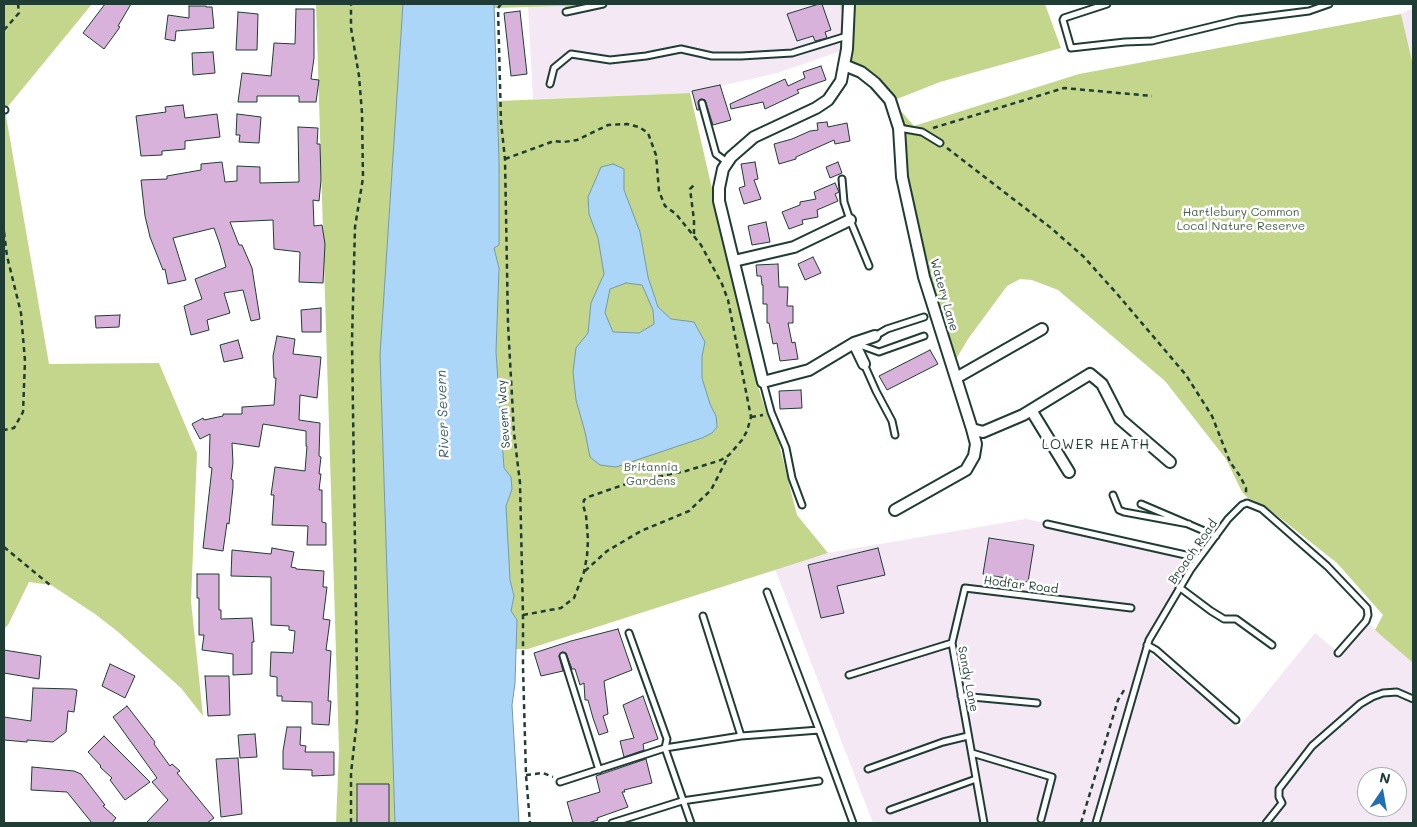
<!DOCTYPE html>
<style>
body{margin:0}
#map{position:relative;width:1417px;height:827px;overflow:hidden;background:#fff;font-family:Mali,sans-serif}
canvas{display:block}
.frame{position:absolute;inset:0;border:5px solid #1f3d34;pointer-events:none}
.north{position:absolute;left:1357px;top:767px;width:50px;height:50px;box-sizing:border-box;background:#fff;border:1px solid #a5b1ae;border-radius:50%;rotate:12deg;font-size:14px;font-weight:700;line-height:20px;text-align:center;color:#1f3d34}
.north::after{content:'';display:block;margin:auto;width:18px;height:22px;background:#1f6fb2;clip-path:polygon(50% 0,100% 100%,50% 72%,0 100%)}
</style>
<div id="map">
<canvas width="1417" height="827"></canvas>
<div class="frame"></div>
<div class="north">N</div>
</div>
<script>
const context = document.querySelector('canvas').getContext('2d');
context.lineJoin = 'round';
function fillPath(path, color) {
  context.fillStyle = color;
  context.fill(path, 'evenodd');
}
function poly(rows) {
  const path = new Path2D();
  for (const r of rows) {
    path.moveTo(r[0], r[1]);
    for (let i = 2; i < r.length; i += 2) path.lineTo(r[i], r[i + 1]);
  }
  return path;
}
function stroke(path, color, width, dash) {
  context.strokeStyle = color;
  context.lineWidth = width;
  context.lineCap = dash ? 'butt' : 'round';
  context.setLineDash(dash || []);
  context.stroke(path);
}
function label(font, color, halo, rows, align = 'center') {
  context.font = font + ' Mali,sans-serif';
  context.lineWidth = 5;
  context.setLineDash([]);
  context.textBaseline = 'middle';
  context.strokeStyle = halo;
  context.fillStyle = color;
  for (const [text, x, y, turn = 0] of rows) {
    context.save();
    context.translate(x, y);
    context.rotate((+turn || 0) * Math.PI / 180);
    context.textAlign = isNaN(turn) ? turn : align;
    if (halo) context.strokeText(text, 0, 0);
    context.fillText(text, 0, 0);
    context.restore();
  }
}
const built = poly([
 [604,4,840,4,847,36,847,49,777,73,690,93,533,99,528,7,565,6,566,12],
 [1413,8,1413,65,1401,14],
 [1026,519,1121,539,1199,558,1146,650,1239,727,1315,633,1338,652,1366,621,1413,663,1413,823,873,823,775,569,828,553],
 [1367,777,1397,777,1397,807,1367,807]
]);
const green = poly([
 [4,4,92,4,5,110,49,364,159,363,197,453,191,601,203,716,181,688,117,631,95,614,51,585,29,582,8,625,4,629],
 [316,4,403,4,380,355,395,823,336,823,339,750],
 [494,4,603,4,566,12,565,6,494,8],
 [840,4,1045,4,1061,48,940,82,897,99,901,111,914,126,1079,74,1401,14,1413,65,1413,663,1375,630,1383,615,1337,563,1265,506,1248,498,1242,492,1226,459,1165,381,1058,290,1032,280,1020,279,1007,286,968,339,952,366,928,289,890,100,844,65,847,36],
 [690,93,756,380,767,414,777,436,797,515,828,553,528,649,516,649,517,620,511,611,514,596,510,580,506,506,512,489,511,477,504,468,496,352,499,268,494,248,499,245,498,101]
]);
const water = poly([
 [403,4,494,4,499,160,499,245,494,248,499,268,496,352,504,468,511,477,512,489,506,506,510,580,514,596,511,611,517,620,515,683,512,705,519,823,395,823,380,355,403,4],
 [613,164,624,169,624,190,640,232,648,277,658,307,671,319,694,322,705,342,702,356,702,378,710,404,716,416,717,427,712,433,702,438,616,467,600,465,590,457,585,432,576,400,573,372,576,348,588,333,591,303,604,274,598,238,589,214,588,197,601,167,613,164],
 [626,283,642,285,653,310,654,324,639,333,613,332,605,313,610,289,626,283]
]);
const building = poly([
 [105,4,131,4,118,26,120,27,104,49,83,33,105,4],
 [819,4,822,4,831,30,825,32,827,38,815,41,813,36,797,41,787,14,819,4],
 [189,6,206,6,206,7,212,7,214,28,176,31,175,41,165,39,168,15,189,18,189,6],
 [296,9,314,9,314,58,311,79,319,80,316,102,299,102,299,96,257,96,257,102,238,102,242,73,271,76,274,43,295,44,296,9],
 [520,11,527,74,511,76,504,13,520,11],
 [238,12,258,14,257,50,236,50,238,12],
 [213,52,215,73,193,75,192,53,213,52],
 [821,66,826,80,797,90,799,93,765,109,763,102,731,109,730,104,785,79,788,86,805,78,803,72,821,66],
 [720,85,731,120,713,125,705,100,701,99,699,100,699,110,697,110,692,91,720,85],
 [183,105,185,118,217,114,220,137,185,141,185,149,162,151,162,155,141,156,136,116,166,112,165,107,183,105],
 [237,114,261,117,259,143,239,142,240,135,236,135,237,114],
 [827,122,828,127,847,123,850,141,835,144,834,140,796,157,796,159,779,164,774,144,792,139,810,131,818,130,817,123,827,122],
 [298,127,318,128,317,144,320,144,321,180,319,201,313,200,314,226,322,225,325,244,323,283,299,282,300,252,274,249,273,220,230,222,239,245,242,245,252,268,260,319,251,321,243,290,224,293,230,313,207,320,209,330,191,335,184,306,202,299,195,279,226,267,220,245,214,228,173,238,186,280,168,284,165,269,163,270,150,237,145,216,141,180,167,179,167,176,201,170,201,164,222,162,225,182,237,181,237,166,260,167,260,183,299,182,298,127],
 [755,162,758,179,754,180,761,199,744,204,739,188,745,186,741,164,755,162],
 [838,162,842,173,830,178,826,167,838,162],
 [835,183,839,192,835,194,838,201,817,210,818,217,802,220,803,224,789,229,782,212,800,205,800,202,816,199,814,192,835,183],
 [766,222,770,242,752,245,748,226,766,222],
 [813,257,821,273,805,280,798,264,813,257],
 [778,264,779,287,788,287,787,306,793,306,793,323,788,323,792,343,795,342,798,359,780,361,777,343,773,344,769,323,767,323,767,304,763,304,763,285,762,285,761,276,757,276,756,265,778,264],
 [321,308,321,332,302,332,301,310,321,308],
 [120,315,119,327,96,328,95,316,120,315],
 [277,336,295,339,293,354,321,357,317,398,300,395,299,420,320,423,319,456,321,457,319,474,321,474,319,490,322,490,322,522,326,523,326,545,307,545,308,526,272,525,274,495,271,495,275,467,305,471,307,446,306,446,306,431,263,424,259,447,232,443,233,463,231,479,233,480,233,487,229,524,227,523,223,551,203,548,212,468,209,467,210,434,200,439,192,424,203,418,204,420,223,416,223,414,242,414,242,407,274,405,276,378,274,378,273,356,277,336],
 [238,340,243,358,224,362,220,345,238,340],
 [930,350,938,364,887,390,879,376,930,350],
 [801,390,802,408,780,409,779,391,801,390],
 [989,538,1034,545,1028,582,983,574,989,538],
 [272,548,294,552,291,567,296,568,296,569,324,571,323,587,327,587,323,619,330,620,326,650,331,651,328,701,331,701,329,725,312,724,312,702,282,701,282,696,277,696,277,677,270,676,271,652,293,653,295,631,289,630,289,626,271,625,271,577,231,576,232,550,271,554,272,548],
 [878,548,885,575,837,586,844,613,821,618,808,565,878,548],
 [197,574,219,574,219,610,221,610,221,619,252,618,254,642,252,642,252,674,233,675,233,654,202,650,204,635,199,635,199,598,197,598,197,574],
 [618,629,632,670,604,681,608,714,603,716,608,732,599,735,593,718,588,700,585,700,584,683,580,685,575,669,572,669,566,653,562,652,559,656,563,671,541,676,534,653,571,641,618,629],
 [4,650,41,656,39,679,4,673,4,650],
 [110,664,135,676,125,698,102,686,110,664],
 [205,676,229,676,230,715,208,716,205,676],
 [33,688,73,689,77,690,74,712,68,711,66,732,53,742,27,740,27,742,4,740,4,717,31,721,33,688],
 [643,696,658,739,643,744,644,750,624,757,620,741,634,738,623,705,643,696],
 [127,706,155,742,154,744,170,766,172,764,180,771,177,773,214,818,207,823,146,823,168,800,152,782,157,778,113,717,127,706],
 [287,727,301,727,300,745,306,746,305,752,334,752,334,775,312,776,312,770,283,769,283,751,287,727],
 [255,734,257,757,240,758,238,735,255,734],
 [104,736,150,782,125,800,110,780,112,778,100,767,101,766,88,752,104,736],
 [238,758,242,814,221,817,216,759,238,758],
 [646,759,652,783,624,790,625,792,622,792,628,807,597,818,598,820,588,823,573,823,567,802,600,792,596,776,646,759],
 [32,767,74,771,81,774,105,805,103,806,116,818,112,823,92,823,67,792,31,790,32,767],
 [357,784,389,784,389,823,357,823,357,784]
]);
const path = poly([
 [501,4,498,8,501,122,505,159,508,324,514,433,520,483,523,615,523,667,526,775,530,823],
 [4,30,19,13,18,4],
 [933,128,1064,88,1152,96],
 [947,148,1051,228,1084,257,1118,295,1186,375,1212,416,1230,462,1240,476,1246,488,1246,496],
 [505,159,554,141,564,142,577,140,608,125,627,124,639,127,648,133,656,155,659,191,665,206,676,214,701,245,722,284,728,300,751,417,747,431,742,440,729,455,721,460,686,471,632,482,588,497,584,500,583,505,586,515,588,540,587,556,584,572,574,598,561,608,523,615],
 [4,232,7,256,21,313,25,361,23,412,14,428,4,430],
 [694,234,694,220,690,189,696,183],
 [751,417,763,415],
 [4,547,50,585],
 [585,571,607,551,641,531,689,511,711,490,728,457],
 [526,775,543,773,553,777],
 [351,823,351,773,357,720,357,680,352,341,355,227,363,178,362,113,359,76,351,28,351,4],
 [1081,823,1118,700,1126,687]
]);
const lane = poly([
 [1107,4,1064,18,1063,20,1071,48,1125,42,1152,41,1238,20,1309,11,1329,4],
 [566,12,603,4],
 [550,84,554,68,571,54,610,60,646,56,681,49,712,56,741,56,792,53,847,36],
 [702,103,716,154,727,162],
 [4,110,5,110],
 [899,128,922,132,940,143],
 [842,179,844,202,850,220,869,266],
 [875,336,887,329,924,317],
 [857,344,879,352,924,336],
 [864,364,876,391,892,421,895,435],
 [763,382,771,412,786,448,792,478,802,505],
 [1113,495,1119,510,1124,512,1189,524],
 [1141,504,1216,536],
 [1047,524,1199,558],
 [1179,587,1211,611,1224,619,1236,619,1272,645],
 [767,592,819,730],
 [703,616,741,736],
 [629,633,667,739,665,748,741,736,819,730,853,823],
 [952,643,965,588,1131,608],
 [1147,645,1156,650,1236,720],
 [563,656,599,770],
 [849,675,952,643,984,823],
 [961,696,1037,703],
 [972,753,1052,777,1041,819],
 [868,769,943,742,968,736],
 [560,782,665,748,691,823],
 [890,810,976,779],
 [612,823,682,801,819,781],
 [1096,823,1149,640,1191,569,1228,519,1242,505,1247,503,1262,509,1327,566,1367,608,1368,615,1366,621,1338,653],
 [1266,823,1282,803,1279,797,1279,789,1312,746,1360,704,1372,697,1383,693,1397,692,1413,699]
]);
const street = poly([
 [849,4,847,49,841,81,828,100,816,108,754,137,731,157,723,169,719,188,719,201,763,382,809,370,854,343,875,336],
 [844,65,861,72,875,83,890,100,899,128,902,177,924,277,972,429,976,444,974,456,966,470,895,510],
 [734,261,794,247,850,220],
 [854,343,864,364],
 [956,378,1042,329],
 [1031,410,1069,472],
 [972,429,983,432,1023,415,1090,374,1102,384,1120,419,1170,462]
]);
const parkNames = [
 ["Hartlebury Common",1241,212],
 ["Local Nature Reserve",1241,226],
 ["Britannia",651,467],
 ["Gardens",651,481]
];
const streetNames = [
 ["Watery Lane",944,295,74],
 ["Severn Way",504,414,-94],
 ["Broach Road",1193,552,-55],
 ["Hodfar Road",1021,585,7],
 ["Sandy Lane",968,679,79]
];
const waterNames = [
 ["River Severn",443,414,-92]
];
const neighbourhoodNames = [
 ["LOWER HEATH",1096,445]
];
fillPath(built, '#f3e8f4');
fillPath(green, '#c3d68c');
fillPath(water, '#acd6f7');
stroke(water, '#7499a9', 1);
fillPath(building, '#d8b2da');
stroke(building, '#1f3d34', 1);
stroke(lane, '#1f3d34', 9);
stroke(street, '#1f3d34', 14);
stroke(path, '#1f3d34', 2.5, [5, 4]);
stroke(lane, '#fff', 5);
stroke(street, '#fff', 10);
label('12px', '#48634a', '#fff', parkNames);
label('12px', '#1f3d34', '#fff', streetNames);
label('italic 14px', '#426365', '#fff', waterNames);
context.letterSpacing = '1px';
label('14px', '#1f3d34', '#fff', neighbourhoodNames);
context.letterSpacing = '0px';
</script>
